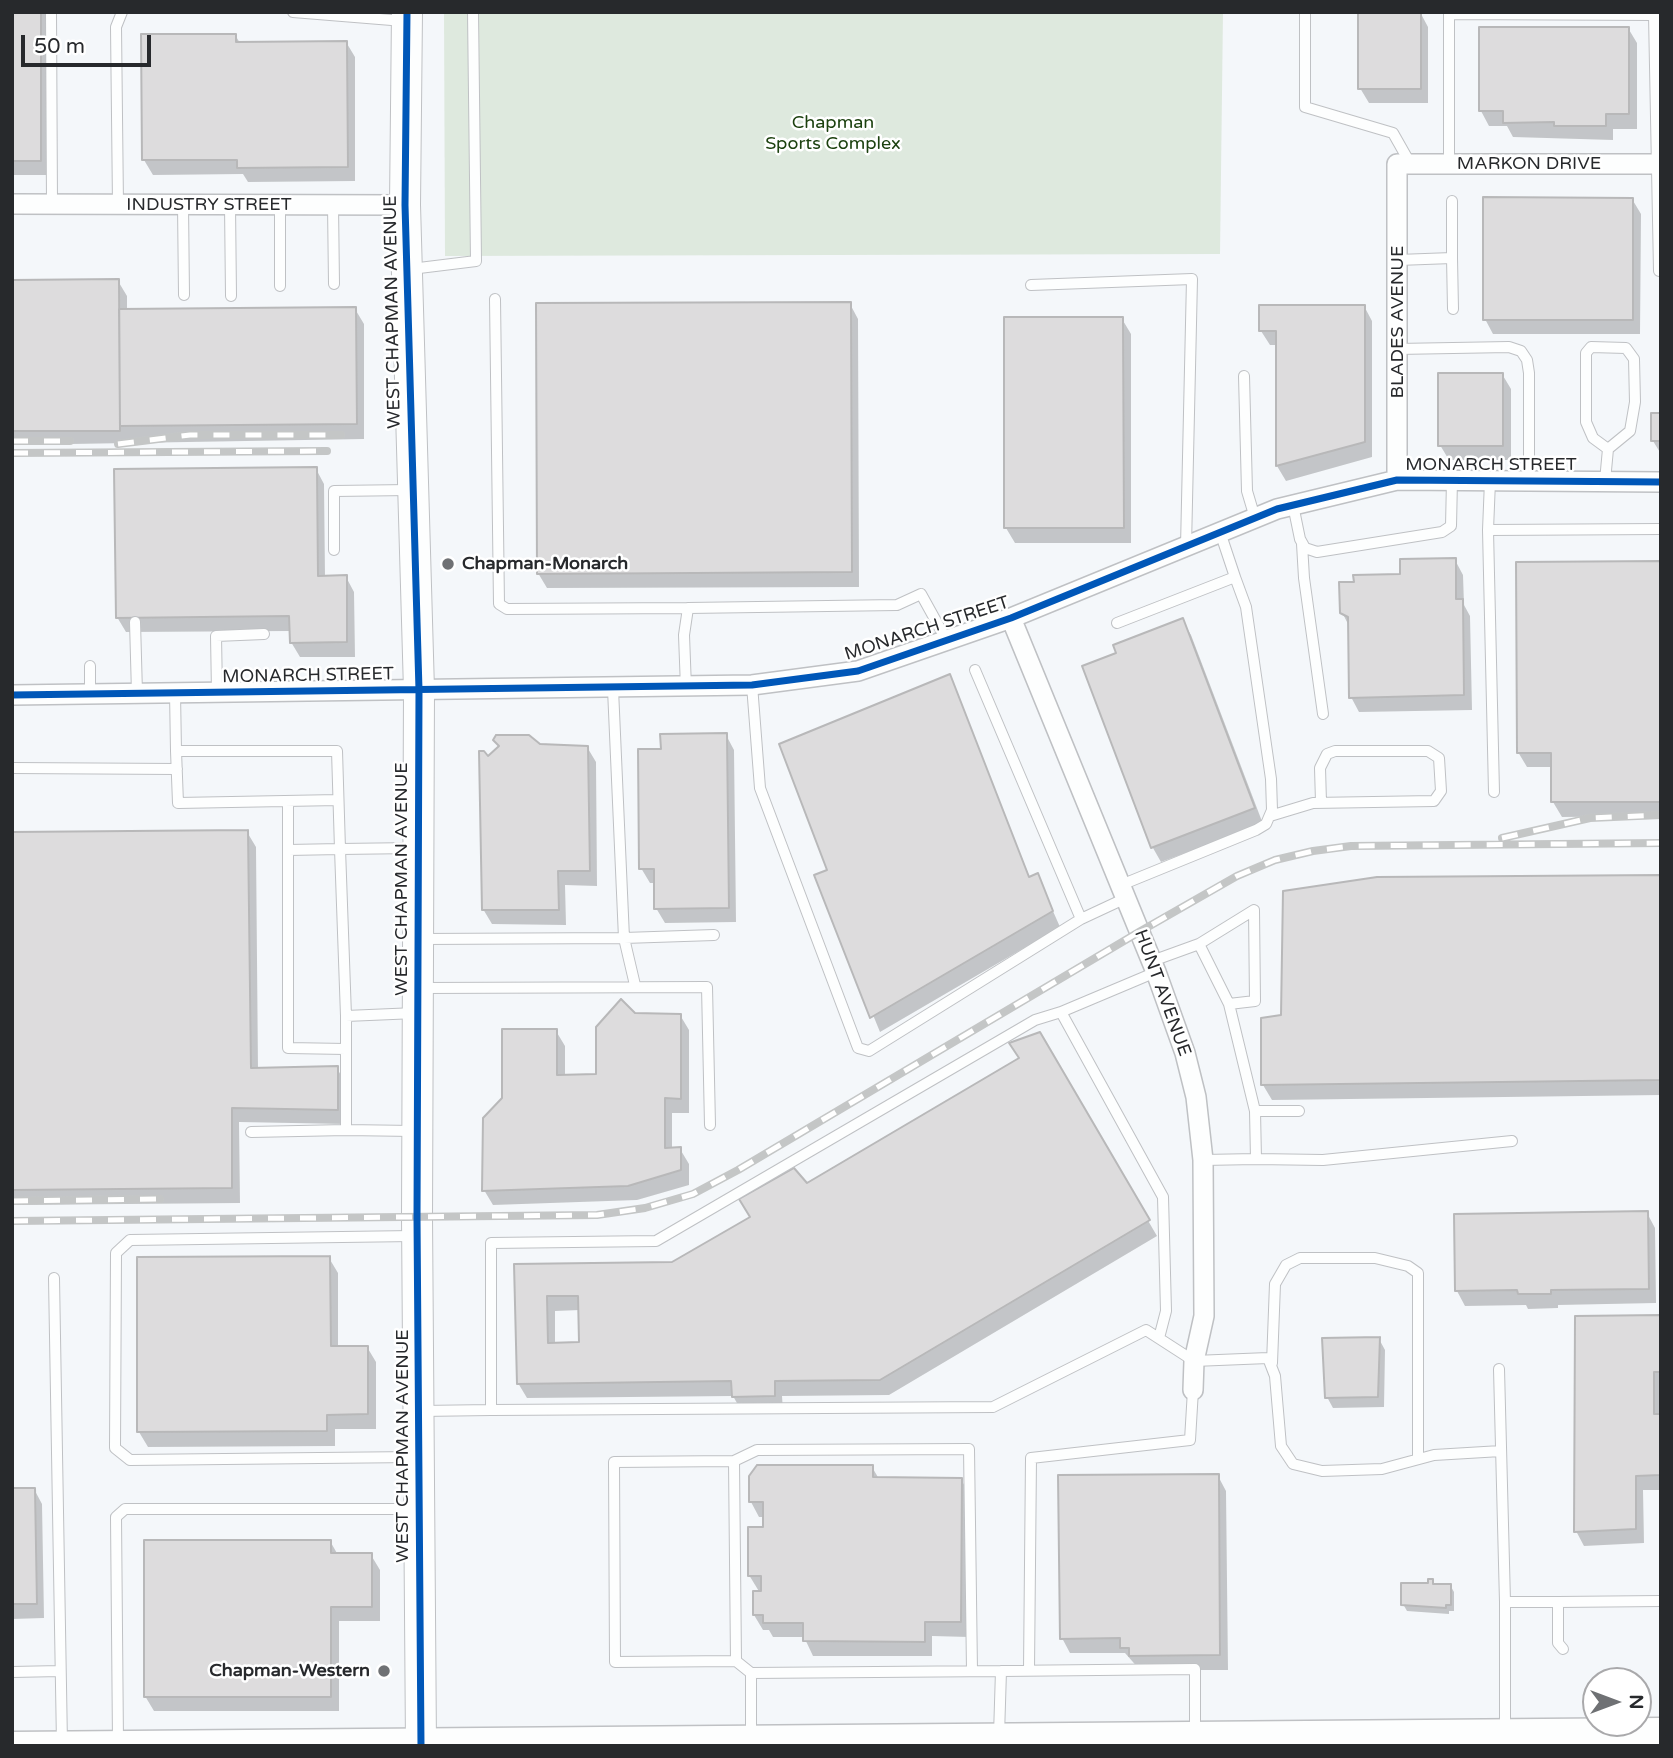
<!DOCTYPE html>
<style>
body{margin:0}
#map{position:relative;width:1673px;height:1758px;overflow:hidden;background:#f4f7fa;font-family:"Varela Round",sans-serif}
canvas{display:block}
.frame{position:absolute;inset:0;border:14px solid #27292c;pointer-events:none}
.north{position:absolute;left:1582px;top:1667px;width:70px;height:70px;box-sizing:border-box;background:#fff;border:2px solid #a9a9ab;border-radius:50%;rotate:90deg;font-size:19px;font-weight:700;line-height:28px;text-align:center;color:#27292c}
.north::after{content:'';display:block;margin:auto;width:24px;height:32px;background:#6f7174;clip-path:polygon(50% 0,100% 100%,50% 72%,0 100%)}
.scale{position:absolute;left:21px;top:35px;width:130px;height:32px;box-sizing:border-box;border:4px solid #27292c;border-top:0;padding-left:9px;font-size:21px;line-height:24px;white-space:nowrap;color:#27292c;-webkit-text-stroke:5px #fff;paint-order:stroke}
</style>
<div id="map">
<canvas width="1673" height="1758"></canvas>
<div class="frame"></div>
<div class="north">N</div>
<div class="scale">50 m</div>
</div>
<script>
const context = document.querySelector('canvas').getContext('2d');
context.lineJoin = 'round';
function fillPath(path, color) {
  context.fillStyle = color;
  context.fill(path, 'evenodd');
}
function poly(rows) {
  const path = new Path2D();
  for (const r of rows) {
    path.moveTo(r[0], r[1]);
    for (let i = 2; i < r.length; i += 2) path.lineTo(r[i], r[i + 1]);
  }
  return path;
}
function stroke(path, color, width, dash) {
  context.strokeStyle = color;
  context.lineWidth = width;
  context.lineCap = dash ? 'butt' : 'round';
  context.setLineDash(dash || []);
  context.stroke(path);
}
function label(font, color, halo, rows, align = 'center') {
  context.font = font + ' "Varela Round",sans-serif';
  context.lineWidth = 5;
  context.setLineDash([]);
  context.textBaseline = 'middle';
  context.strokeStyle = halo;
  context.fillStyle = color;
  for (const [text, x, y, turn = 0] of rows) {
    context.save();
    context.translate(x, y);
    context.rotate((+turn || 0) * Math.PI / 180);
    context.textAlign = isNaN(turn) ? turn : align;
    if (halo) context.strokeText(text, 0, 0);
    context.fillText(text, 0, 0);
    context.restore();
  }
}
const green = poly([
 [444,12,1223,12,1220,254,445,256]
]);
const shadow = poly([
 [12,12,44,12,49,20,49,175,12,175],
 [1420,12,1428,27,1428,103,1369,103,1360,88],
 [1628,28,1637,43,1637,129,1613,129,1613,140,1513,137,1507,126,1489,126,1481,111],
 [235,35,240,43,346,42,355,57,355,181,248,182,243,174,153,175,144,160],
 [1632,199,1641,214,1640,334,1493,334,1485,319],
 [12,281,118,281,127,296,127,311,355,309,364,324,364,439,12,445],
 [850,304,858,319,859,587,547,588,538,573],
 [1364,306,1372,321,1372,457,1286,481,1277,466,1277,345,1270,345,1261,331],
 [1122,319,1131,334,1131,543,1015,543,1006,528],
 [1502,374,1511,389,1511,460,1449,460,1440,445],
 [1661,414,1661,454,1653,441],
 [316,469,324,484,325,577,346,577,354,592,355,657,300,657,291,642,291,631,126,632,117,617],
 [1455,560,1463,575,1464,605,1470,616,1472,710,1359,712,1351,697,1349,626,1342,612,1402,576],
 [1661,563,1661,816,1562,817,1553,802,1553,767,1527,767,1518,752],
 [1182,620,1191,635,1263,824,1161,862,1153,848,1084,667,1119,654],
 [949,676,1030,878,1037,875,1060,927,880,1032,816,876,829,871],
 [726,735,734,750,736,922,665,923,656,908,656,883,650,883,641,868,662,751],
 [495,740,587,747,596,762,597,886,565,885,566,925,492,924,483,909,499,748],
 [247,832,256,847,258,1070,337,1068,345,1083,345,1124,239,1122,240,1203,12,1205,12,834],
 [1661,877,1661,1095,1272,1100,1263,1085],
 [634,1015,680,1015,689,1030,689,1113,672,1113,672,1149,680,1149,689,1164,689,1185,637,1200,493,1205,484,1190,504,1099,556,1031,565,1046,565,1077,598,1076],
 [1039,1034,1157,1236,889,1395,782,1396,783,1411,742,1412,733,1396,527,1398,518,1383,516,1266,673,1264,1021,1059],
 [580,1310,581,1344,555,1345,555,1311],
 [1647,1213,1655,1228,1656,1303,1558,1305,1558,1308,1528,1309,1526,1305,1465,1306,1457,1291],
 [329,1258,338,1273,338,1348,367,1347,376,1362,376,1429,335,1429,335,1446,148,1447,139,1432],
 [1661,1317,1661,1490,1643,1490,1644,1543,1584,1546,1576,1531],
 [1379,1339,1385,1350,1384,1407,1333,1408,1327,1397],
 [872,1467,879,1479,961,1479,969,1494,969,1637,932,1636,932,1656,813,1656,804,1637,773,1637,769,1630,763,1630,754,1615,760,1593,749,1575,764,1529,765,1517,759,1517,751,1502],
 [1218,1476,1226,1491,1228,1670,1140,1670,1125,1653,1070,1653,1062,1638],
 [34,1489,42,1504,44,1618,12,1619,12,1490],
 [330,1541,338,1555,371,1555,380,1570,380,1621,339,1621,339,1711,154,1711,145,1696],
 [1432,1581,1435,1585,1450,1585,1454,1592,1454,1611,1449,1611,1449,1614,1407,1611,1403,1604]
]);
const building = poly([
 [12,12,41,12,41,161,12,161,12,12],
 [1358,12,1421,12,1421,89,1358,89,1358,12],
 [1479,27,1629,27,1629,114,1606,114,1606,126,1554,126,1554,122,1503,123,1503,111,1479,111,1479,27],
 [141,34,236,34,236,42,347,41,348,167,237,168,237,160,142,160,141,34],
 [1483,197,1633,198,1633,320,1483,320,1483,197],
 [119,279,120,431,12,431,12,280,119,279],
 [851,302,852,572,537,574,536,303,851,302],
 [1259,305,1365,305,1365,442,1276,466,1276,331,1259,331,1259,305],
 [356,307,357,424,120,426,119,309,356,307],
 [1004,317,1123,317,1124,528,1004,528,1004,317],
 [1438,373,1503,373,1503,446,1438,446,1438,373],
 [1651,413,1661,413,1661,441,1651,441,1651,413],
 [317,467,318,576,347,575,347,642,290,643,289,616,116,618,114,469,317,467],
 [1456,558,1456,599,1463,599,1464,695,1349,698,1348,617,1340,613,1339,582,1354,582,1353,575,1400,574,1400,559,1456,558],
 [1661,561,1661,802,1551,802,1551,753,1517,753,1516,562,1661,561],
 [1183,618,1255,808,1151,848,1082,666,1116,653,1113,645,1183,618],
 [950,674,1029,877,1038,873,1053,911,870,1018,814,875,827,870,779,744,950,674],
 [727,733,729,908,654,909,654,869,639,869,638,749,661,749,660,734,727,733],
 [496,735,529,735,540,744,588,746,590,871,558,871,559,910,482,910,479,751,484,751,488,756,499,746,493,740,496,735],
 [248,830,251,1068,338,1066,338,1110,232,1108,232,1188,12,1190,12,832,248,830],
 [1661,875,1661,1080,1261,1085,1261,1018,1281,1015,1283,891,1377,877,1661,875],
 [621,999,635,1013,681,1014,681,1099,665,1098,665,1148,681,1147,681,1170,628,1186,482,1191,483,1118,502,1098,502,1029,557,1029,557,1075,596,1074,596,1027,621,999],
 [1040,1032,1150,1220,880,1380,775,1381,775,1396,732,1397,731,1381,517,1384,514,1264,672,1262,750,1217,739,1199,794,1168,807,1183,1019,1058,1009,1043,1040,1032],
 [547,1296,578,1296,579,1342,548,1343,547,1296],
 [1648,1211,1649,1289,1551,1290,1551,1294,1518,1294,1517,1290,1455,1291,1454,1214,1648,1211],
 [330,1256,331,1346,368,1346,368,1414,327,1415,327,1431,137,1432,137,1257,330,1256],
 [1661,1315,1661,1372,1654,1372,1654,1414,1661,1414,1661,1475,1636,1476,1636,1529,1574,1532,1575,1316,1661,1315],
 [1380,1337,1378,1397,1325,1398,1322,1338,1380,1337],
 [757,1465,873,1465,873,1477,962,1478,961,1622,925,1622,925,1642,803,1641,803,1623,763,1623,763,1615,753,1615,753,1591,761,1591,761,1576,748,1576,748,1527,763,1527,763,1502,749,1502,749,1476,757,1465],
 [1219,1474,1220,1655,1129,1656,1129,1648,1120,1648,1120,1638,1060,1639,1058,1475,1219,1474],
 [12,1488,35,1488,37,1604,12,1604,12,1488],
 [144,1540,331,1540,331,1553,372,1553,372,1607,331,1607,331,1697,144,1697,144,1540],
 [1428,1579,1433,1579,1433,1584,1451,1584,1451,1605,1446,1605,1446,1608,1401,1605,1401,1583,1428,1583,1428,1579]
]);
const lane = poly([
 [51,12,52,204],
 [293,12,404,21],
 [1305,12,1305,107,1393,133,1410,163],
 [1449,164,1449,14,1654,15,1659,271],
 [1452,201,1452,258],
 [118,205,116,27,122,12],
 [183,205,184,295],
 [230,205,231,296],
 [280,205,280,286],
 [333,205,334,284],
 [1398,260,1452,258,1453,309],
 [411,269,476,261,473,12],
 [1031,285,1192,279,1186,546],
 [495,299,499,604,507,609,688,608],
 [1397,349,1509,347,1521,351,1527,360,1529,373,1529,481],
 [1244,376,1247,491,1255,518],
 [1490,481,1488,530,1661,529],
 [1605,481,1608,449,1630,431,1635,402,1634,359,1626,348,1591,347,1586,353,1586,422,1593,438,1608,449],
 [1293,505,1300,539,1305,548,1317,552,1442,532,1451,526,1452,480],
 [1488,530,1494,792],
 [1302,544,1304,578,1323,714],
 [334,550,334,491,409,490],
 [135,622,137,693],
 [1117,623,1235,577,1220,532],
 [90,666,90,694],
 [975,670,1081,919],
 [752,685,760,788,858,1048,869,1051,1081,919,1126,898],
 [686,688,684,635,688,608,897,605,921,594,947,641],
 [613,689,624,938,714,935],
 [217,692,216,636,264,634],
 [175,693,176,751,337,751,340,849,288,850],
 [176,751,178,803,338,800],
 [12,768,177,769],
 [288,801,288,1048,346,1049],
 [1270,816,1313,803,1434,801,1441,791,1439,758,1428,751,1335,751,1327,754,1320,768,1321,802],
 [1121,885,1256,830,1266,824,1272,810,1271,779,1246,607,1235,577],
 [422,939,624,938,635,985],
 [1199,944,1254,910,1255,1001,1229,1004],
 [1152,961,1199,944,1229,1004,1255,1111,1256,1159,1203,1160],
 [1156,972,1061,1012,1163,1197,1166,1311,1159,1338],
 [422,988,707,987,710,1125],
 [1061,1012,1035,1020,656,1241,491,1243,491,1410,993,1407,1146,1330,1194,1361,1268,1358,1275,1376,1281,1446,1293,1464,1322,1471,1382,1469,1434,1455,1501,1451],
 [346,1016,340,849,414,848],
 [1255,1111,1299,1111],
 [413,1131,346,1130,346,1016,416,1013],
 [251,1132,346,1130],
 [1256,1159,1323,1160,1512,1141],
 [413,1236,130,1240,116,1253,115,1448,130,1460,414,1457],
 [54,1278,62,1744],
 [1272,1363,1275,1284,1286,1265,1300,1258,1375,1258,1408,1266,1418,1273,1418,1459],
 [1499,1369,1505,1602],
 [421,1411,491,1410],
 [734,1461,736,1661],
 [1558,1602,1661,1601],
 [1029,1670,1031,1458,1190,1440,1193,1390],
 [1001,1671,1195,1669,1195,1733],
 [12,1672,60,1671],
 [751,1673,736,1661,615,1662,614,1462,734,1461,757,1450,969,1449,972,1671],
 [1505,1731,1505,1602,1558,1602,1558,1643,1563,1649],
 [751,1736,751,1673,1001,1671,999,1735],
 [118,1742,116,1517,125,1509,415,1509]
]);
const street = poly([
 [12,204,405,205],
 [1397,480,1397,164,1661,164],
 [1011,618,1156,972,1185,1053,1196,1097,1203,1160,1204,1316,1194,1361,1193,1390],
 [12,695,752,685,858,671,1011,618,1277,509,1397,480,1661,482]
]);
const secondary = poly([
 [12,1745,1661,1731]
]);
const primary = poly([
 [407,12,405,205,419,690,417,1217,421,1746]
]);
const rail = poly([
 [12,441,70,441],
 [118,444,190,435,341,435],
 [12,453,327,451],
 [1502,838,1590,818,1661,815],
 [12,1201,160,1199],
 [12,1221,597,1215,645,1208,693,1194,738,1170,1139,932,1237,876,1275,860,1313,851,1351,846,1661,843]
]);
const cycleway = poly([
 [407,12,405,205,419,690,417,1217,421,1746],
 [12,695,752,685,858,671,1011,618,1277,509,1397,480,1661,482]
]);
const markers = [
 [448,564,7,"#6f7174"],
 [384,1671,7,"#6f7174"]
];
const parkNames = [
 ["Chapman",833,123],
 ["Sports Complex",833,144]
];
const streetNames = [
 ["MARKON DRIVE",1529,164],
 ["INDUSTRY STREET",209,205],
 ["WEST CHAPMAN AVENUE",393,312,-91],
 ["BLADES AVENUE",1398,322,-90],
 ["MONARCH STREET",1491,465],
 ["MONARCH STREET",927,629,-18],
 ["MONARCH STREET",308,676,-1],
 ["WEST CHAPMAN AVENUE",402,879,-90],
 ["HUNT AVENUE",1162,993,70],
 ["WEST CHAPMAN AVENUE",403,1446,-90]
];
const poiNames = [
 ["Chapman-Monarch",462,564],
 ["Chapman-Western",370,1671,"right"]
];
fillPath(green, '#dee9de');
fillPath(shadow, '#0003');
fillPath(building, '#dddcdd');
stroke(building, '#b8b8b9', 2);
stroke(lane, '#bfc1c4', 12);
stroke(street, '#bfc1c4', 22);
stroke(secondary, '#bfc1c4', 29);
stroke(primary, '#bfc1c4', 32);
stroke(lane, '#fdfefe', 10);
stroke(street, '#fdfefe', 19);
stroke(secondary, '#fdfefe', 26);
stroke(primary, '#fdfefe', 30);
stroke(rail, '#c4c6c6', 8);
stroke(rail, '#fff', 5, [16]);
stroke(cycleway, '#0057b8', 7);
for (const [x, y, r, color] of markers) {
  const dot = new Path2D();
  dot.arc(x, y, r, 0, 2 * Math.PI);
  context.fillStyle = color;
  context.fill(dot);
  stroke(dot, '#fff', 2.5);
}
label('18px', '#1c410f', '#fff', parkNames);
label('18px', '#27292c', '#fff', streetNames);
label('bold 18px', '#27292c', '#fff', poiNames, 'left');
</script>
